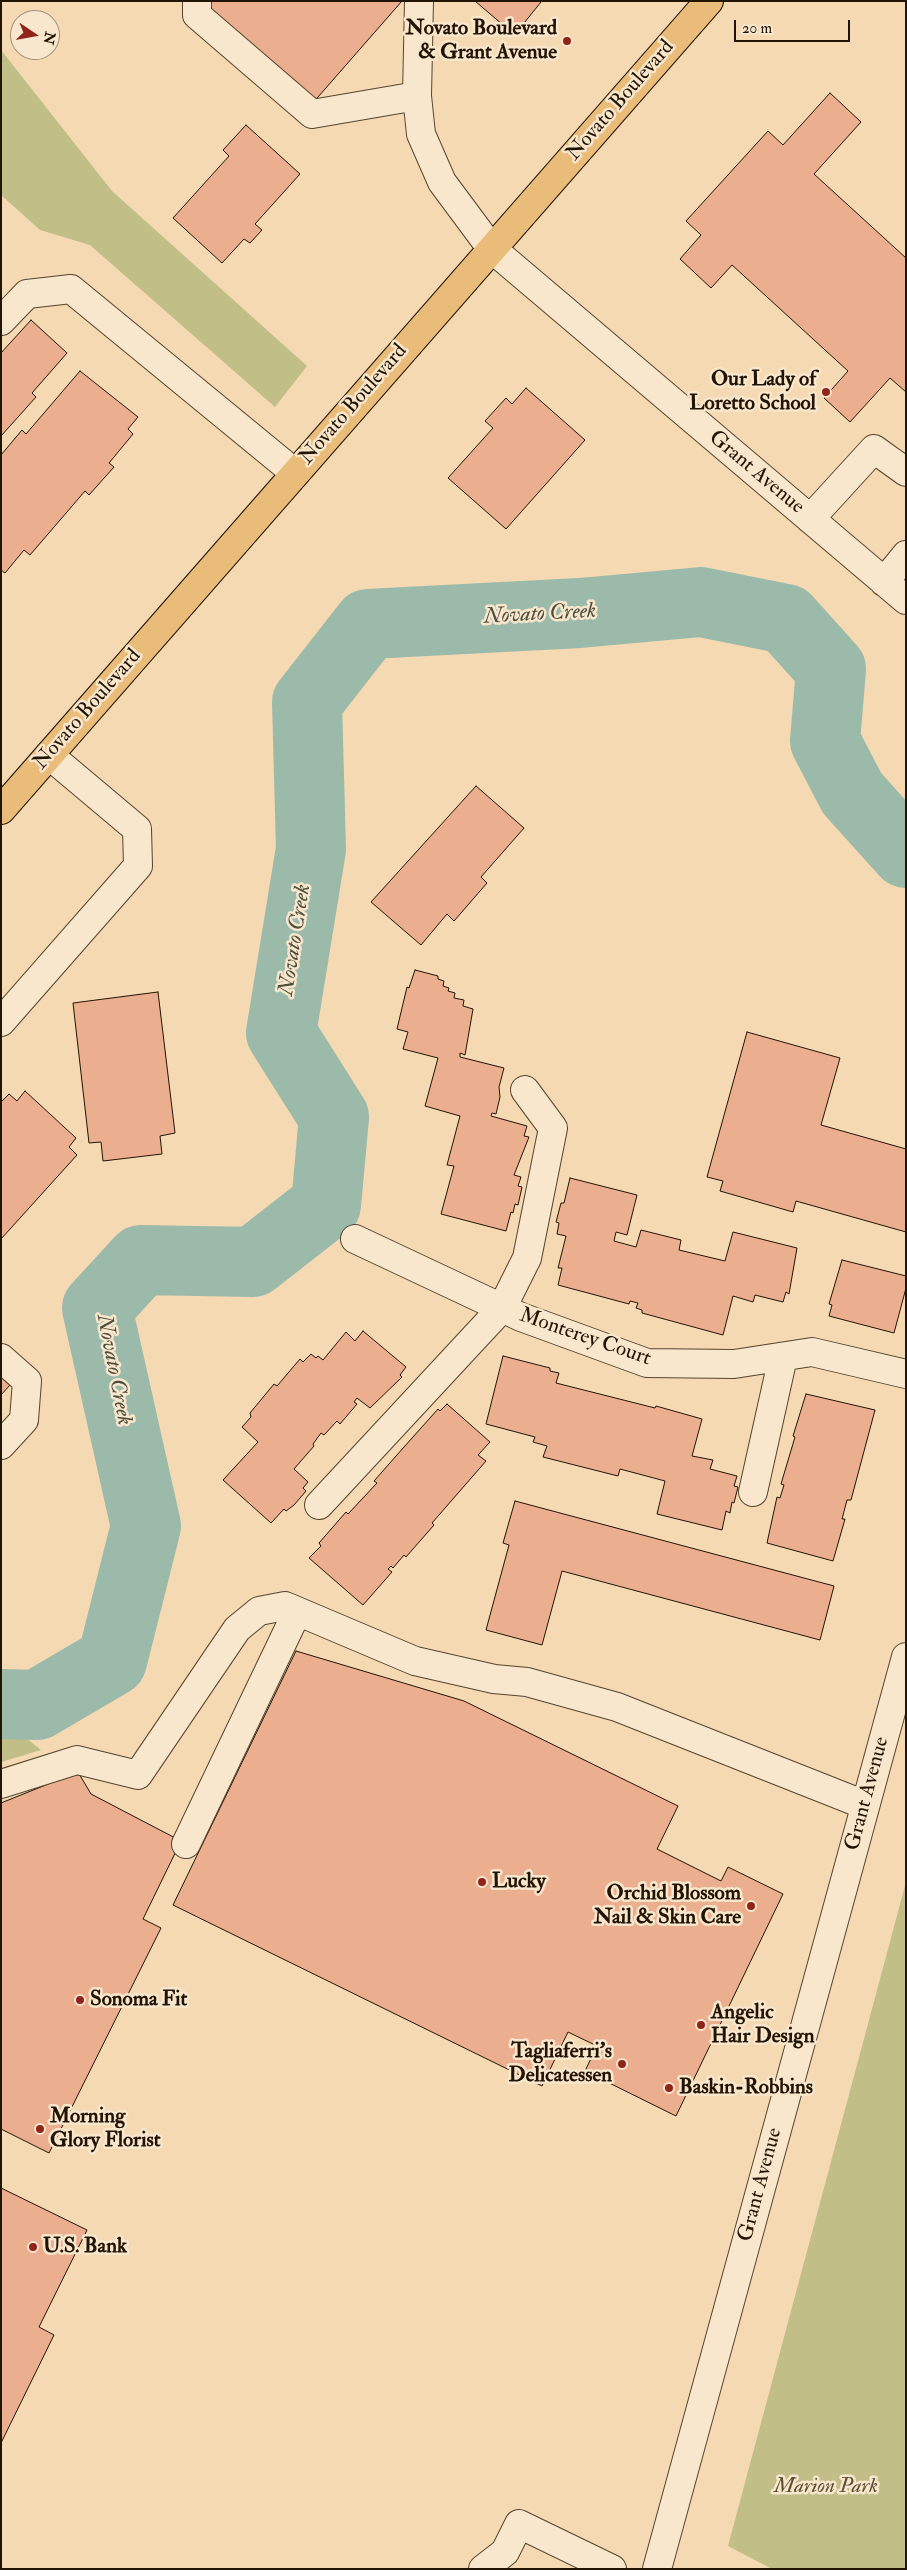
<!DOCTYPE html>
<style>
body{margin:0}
#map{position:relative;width:907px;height:2570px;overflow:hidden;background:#f4d9b2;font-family:"IM FELL Double Pica",serif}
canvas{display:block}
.frame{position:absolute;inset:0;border:2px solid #221402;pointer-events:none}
.north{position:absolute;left:10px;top:10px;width:50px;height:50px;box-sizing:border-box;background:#f8e6cd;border:1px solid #a2927c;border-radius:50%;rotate:102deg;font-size:14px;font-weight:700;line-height:20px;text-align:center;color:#221402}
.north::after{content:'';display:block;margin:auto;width:18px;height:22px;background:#8f2418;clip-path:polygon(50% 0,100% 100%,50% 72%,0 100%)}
.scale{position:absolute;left:734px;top:20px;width:116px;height:22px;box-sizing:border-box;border:2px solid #221402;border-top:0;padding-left:6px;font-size:15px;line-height:18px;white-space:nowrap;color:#221402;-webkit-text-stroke:4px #f8e6cd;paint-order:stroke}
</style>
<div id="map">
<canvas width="907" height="2570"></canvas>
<div class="frame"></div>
<div class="north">N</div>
<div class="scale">20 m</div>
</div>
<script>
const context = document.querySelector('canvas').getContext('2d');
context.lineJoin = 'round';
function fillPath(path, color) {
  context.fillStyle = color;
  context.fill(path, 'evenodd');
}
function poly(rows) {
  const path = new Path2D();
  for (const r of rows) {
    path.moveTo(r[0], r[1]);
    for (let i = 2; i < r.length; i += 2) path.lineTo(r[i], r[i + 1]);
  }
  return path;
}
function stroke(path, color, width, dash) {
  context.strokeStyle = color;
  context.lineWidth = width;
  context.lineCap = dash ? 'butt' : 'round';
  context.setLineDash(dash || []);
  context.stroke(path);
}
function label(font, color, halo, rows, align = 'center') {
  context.font = font + ' "IM FELL Double Pica",serif';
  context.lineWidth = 5;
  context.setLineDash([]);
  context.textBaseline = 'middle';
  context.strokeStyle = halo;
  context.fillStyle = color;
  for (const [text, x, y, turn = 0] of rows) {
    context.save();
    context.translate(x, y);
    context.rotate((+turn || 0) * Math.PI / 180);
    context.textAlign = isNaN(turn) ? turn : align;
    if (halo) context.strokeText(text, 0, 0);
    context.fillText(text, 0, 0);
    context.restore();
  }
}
const green = poly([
 [1,50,112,191,307,366,275,407,90,245,40,230,1,195],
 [1,1718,41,1750,1,1762],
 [906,1882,906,2569,772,2569,728,2546]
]);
const river = poly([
 [1,1704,37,1705,112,1661,146,1526,97,1308,141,1260,253,1262,326,1205,334,1117,281,1033,311,849,307,702,368,624,580,613,701,602,786,619,831,669,825,741,852,793,906,853]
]);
const building = poly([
 [203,1,402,1,311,105,200,5,203,1],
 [475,1,540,1,541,2,520,28,516,25,510,31,475,1],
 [830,93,861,122,814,174,906,258,906,392,890,378,850,422,824,398,848,371,732,265,711,288,680,259,701,235,686,221,768,131,783,145,830,93],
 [246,125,300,174,255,224,262,230,250,243,244,239,222,263,173,218,229,156,223,150,246,125],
 [31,320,67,353,32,393,36,397,1,436,1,353,31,320],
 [80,371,138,417,128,429,133,434,109,463,114,467,89,495,85,491,30,555,24,550,5,573,1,570,1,455,22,430,26,434,80,371],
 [526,388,585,440,506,529,448,478,493,428,485,421,506,398,512,404,526,388],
 [476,786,524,828,481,877,487,883,454,921,447,914,421,945,371,902,476,786],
 [415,970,438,976,438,979,444,981,443,986,449,988,448,991,455,993,454,998,464,1000,463,1006,473,1009,465,1055,460,1053,460,1057,504,1068,499,1087,500,1097,496,1114,492,1113,491,1116,527,1126,524,1136,529,1137,514,1175,521,1177,518,1186,522,1187,518,1205,515,1204,513,1213,511,1212,506,1231,441,1214,454,1166,447,1165,460,1116,425,1106,438,1058,403,1049,408,1032,397,1029,407,987,409,988,415,970],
 [158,992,175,1133,160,1136,162,1154,103,1161,101,1142,89,1143,73,1003,158,992],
 [747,1032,840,1058,821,1125,906,1149,906,1232,796,1201,793,1212,720,1191,723,1181,707,1177,747,1032],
 [25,1091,76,1138,69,1147,77,1155,1,1239,1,1102,9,1094,17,1101,25,1091],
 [570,1178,637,1195,627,1235,616,1232,614,1241,636,1247,641,1230,681,1240,679,1250,725,1261,733,1232,797,1248,789,1294,786,1292,783,1302,755,1295,753,1302,733,1296,723,1335,642,1313,642,1310,636,1308,638,1303,630,1301,629,1304,558,1285,562,1268,558,1268,566,1236,557,1234,559,1223,556,1222,561,1203,564,1203,570,1178],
 [842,1260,906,1276,906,1288,894,1333,829,1316,832,1305,829,1304,842,1260],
 [363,1331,406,1367,400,1375,402,1377,370,1408,357,1398,354,1402,357,1404,340,1424,337,1421,324,1435,321,1433,313,1444,314,1446,294,1469,308,1482,303,1488,306,1491,294,1505,286,1511,284,1509,271,1523,223,1480,258,1442,242,1427,251,1417,250,1413,274,1384,277,1386,300,1359,303,1362,311,1354,316,1358,318,1356,323,1360,346,1332,355,1341,363,1331],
 [503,1356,550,1368,550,1371,559,1373,556,1383,655,1408,656,1406,702,1419,692,1456,713,1460,710,1469,737,1476,734,1486,738,1487,734,1503,732,1502,730,1513,726,1511,722,1530,657,1514,665,1481,620,1469,618,1476,543,1457,547,1446,533,1442,535,1437,486,1424,503,1356],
 [1,1377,10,1385,1,1395,1,1377],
 [806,1394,875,1410,851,1500,847,1500,842,1519,845,1519,833,1561,767,1543,777,1497,780,1498,784,1485,781,1484,795,1437,793,1436,806,1394],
 [447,1404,490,1442,478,1455,486,1461,432,1523,434,1525,406,1557,404,1555,393,1568,391,1566,388,1569,392,1572,363,1605,309,1558,321,1546,319,1543,346,1512,348,1514,377,1483,374,1481,404,1447,438,1409,440,1411,447,1404],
 [515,1501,834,1586,820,1640,562,1571,542,1645,486,1630,509,1545,503,1543,515,1501],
 [296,1651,464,1701,678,1806,657,1849,721,1881,728,1867,783,1894,676,2116,585,2071,597,2046,568,2032,542,2086,173,1905,296,1651],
 [78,1772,91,1794,181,1841,143,1919,161,1928,49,2153,1,2129,1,1803,78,1772],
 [1,2188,87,2230,39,2327,54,2335,1,2443,1,2188]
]);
const minor = poly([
 [197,1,197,15,312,114,417,96],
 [419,1,417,96,421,134,442,182,491,248,906,600],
 [1,321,27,294,71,289,295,473],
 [810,519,874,449,906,472],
 [884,582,906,555],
 [1,1022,138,866,137,829,49,755],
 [355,1239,521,1317,647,1363,734,1364,812,1352,906,1374],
 [1,1358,27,1381,24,1420,1,1445],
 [753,1492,783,1357],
 [319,1505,502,1308,527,1258,553,1128,525,1090],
 [1,1784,77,1760,138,1775,237,1629,259,1611,285,1606,415,1661,494,1679,527,1682,617,1707,865,1805],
 [186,1844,297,1612],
 [483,2569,505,2552,519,2524,612,2569],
 [657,2569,906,1657]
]);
const major = poly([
 [1,810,709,1]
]);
const markers = [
 [567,41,5,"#8f2418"],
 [826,392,5,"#8f2418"],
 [482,1882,5,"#8f2418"],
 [751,1906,5,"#8f2418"],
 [80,2000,5,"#8f2418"],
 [701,2025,5,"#8f2418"],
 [622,2064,5,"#8f2418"],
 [669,2088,5,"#8f2418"],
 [40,2129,5,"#8f2418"],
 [33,2247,5,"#8f2418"]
];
const poiNames = [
 ["Novato Boulevard",557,29,"right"],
 ["& Grant Avenue",557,53,"right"],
 ["Our Lady of",816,380,"right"],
 ["Loretto School",816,404,"right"],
 ["Lucky",492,1882],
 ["Orchid Blossom",741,1894,"right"],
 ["Nail & Skin Care",741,1918,"right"],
 ["Sonoma Fit",90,2000],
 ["Angelic",711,2013],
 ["Hair Design",711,2037],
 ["Tagliaferri's",612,2052,"right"],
 ["Delicatessen",612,2076,"right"],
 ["Baskin-Robbins",679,2088],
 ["Morning",50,2117],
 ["Glory Florist",50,2141],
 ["U.S. Bank",43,2247]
];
const streetNames = [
 ["Novato Boulevard",621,101,-49],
 ["Novato Boulevard",354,405,-49],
 ["Grant Avenue",756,473,40],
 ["Novato Boulevard",88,710,-49],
 ["Monterey Court",585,1338,19],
 ["Grant Avenue",868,1794,-75],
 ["Grant Avenue",761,2185,-75]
];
const parkNames = [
 ["Marion Park",826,2487]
];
const waterNames = [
 ["Novato Creek",540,615,-3],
 ["Novato Creek",296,940,-81],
 ["Novato Creek",113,1370,79]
];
fillPath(green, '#c1be88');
stroke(river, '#9cbaaa', 70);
fillPath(building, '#ebaf90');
stroke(building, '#221402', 1);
stroke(minor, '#56452e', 30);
stroke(major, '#221402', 30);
stroke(minor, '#f8e6cd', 28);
stroke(major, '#eabc79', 28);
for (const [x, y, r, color] of markers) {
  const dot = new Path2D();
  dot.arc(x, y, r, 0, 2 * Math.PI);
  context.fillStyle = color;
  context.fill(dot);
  stroke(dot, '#f8e6cd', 2);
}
label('bold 21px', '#221402', '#f8e6cd', poiNames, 'left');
label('21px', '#221402', '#f8e6cd', streetNames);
label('italic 21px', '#5a5031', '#f8e6cd', parkNames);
label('italic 22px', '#4d4e3d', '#f8e6cd', waterNames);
</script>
